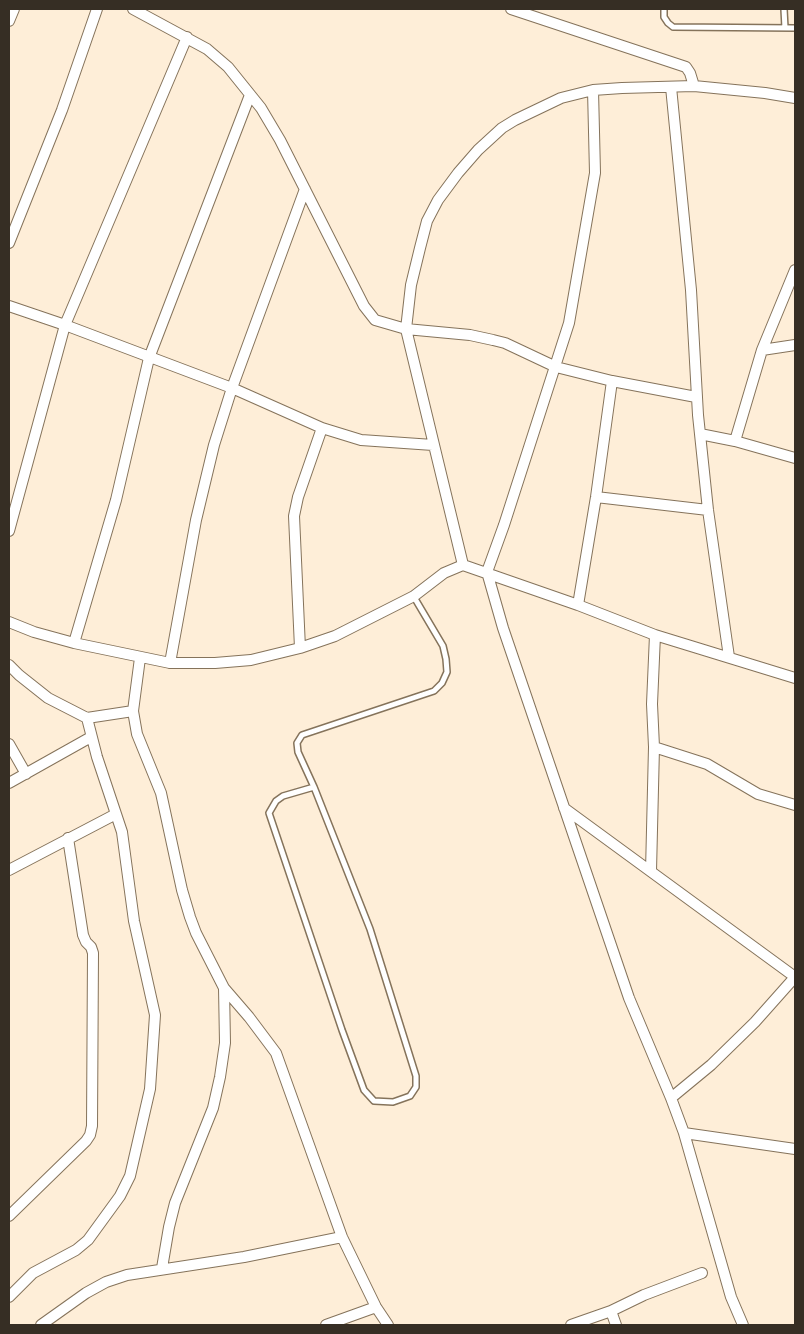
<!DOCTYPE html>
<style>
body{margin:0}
#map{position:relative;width:804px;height:1334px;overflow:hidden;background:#feeed8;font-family:Ubuntu,sans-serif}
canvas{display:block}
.frame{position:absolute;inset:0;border:10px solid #362e24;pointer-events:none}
</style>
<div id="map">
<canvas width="804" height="1334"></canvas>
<div class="frame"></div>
</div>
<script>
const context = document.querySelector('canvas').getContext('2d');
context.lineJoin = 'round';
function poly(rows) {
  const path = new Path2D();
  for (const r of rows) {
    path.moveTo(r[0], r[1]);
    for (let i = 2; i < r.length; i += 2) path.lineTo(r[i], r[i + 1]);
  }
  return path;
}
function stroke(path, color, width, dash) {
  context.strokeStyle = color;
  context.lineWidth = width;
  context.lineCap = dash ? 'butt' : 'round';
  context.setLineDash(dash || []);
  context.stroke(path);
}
const service = poly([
 [664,9,664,17,668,23,673,27,795,28],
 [784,9,785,28],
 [314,787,283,796,276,801,269,813,342,1030,364,1090,374,1101,393,1102,410,1096,416,1087,416,1076,370,929,314,787,298,752,297,743,302,735,434,691,442,683,447,672,446,659,443,646,414,597]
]);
const minor = poly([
 [133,9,207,49,228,67,261,108,280,140,364,306,375,320,406,329,470,335,493,340,505,343,556,367,612,381,696,397],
 [511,9,686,67,690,73,694,86],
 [9,21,14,9],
 [671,87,691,290,698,415,708,510,729,657],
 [593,90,595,173,569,323,504,525,487,572,503,628,629,998,671,1098,684,1133,731,1297,743,1325],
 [9,243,62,110,97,9],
 [9,306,65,325,232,388,322,428,361,440,433,445],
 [762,350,795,345],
 [700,434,735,441,795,458],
 [735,441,762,350,795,270],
 [596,497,708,510],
 [9,531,65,325,187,37],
 [463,565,406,329,411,285,420,248,427,221,438,200,458,173,478,150,502,128,515,120,561,98,593,90,622,88,694,86,765,93,795,98],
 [578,605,596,497,612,381],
 [9,622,34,632,74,643,170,663,215,663,251,660,300,648,335,636,414,596,444,573,463,565,578,605,655,635,795,678],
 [74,643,116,500,149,358,250,95],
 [300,648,294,516,298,497,322,428],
 [140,658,133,711,137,734,161,793,182,890,190,917,196,933,224,988,249,1017,276,1053,342,1237,376,1307,388,1325],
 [170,663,196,520,214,445,232,388,305,189],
 [9,665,19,675,48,698,87,718,133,711],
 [9,744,26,774],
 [654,747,707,764,758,794,795,805],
 [9,783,91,737],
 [564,808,795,977],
 [9,870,116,814],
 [651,871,654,747,652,704,655,635],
 [671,1098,711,1065,755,1022,795,977],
 [684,1133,795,1149],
 [9,1216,86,1141,90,1135,92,1126,93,953,91,947,86,942,83,935,68,838],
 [162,1268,169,1227,175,1203,213,1108,220,1077,225,1043,224,988],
 [9,1297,33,1273,76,1250,88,1240,120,1196,130,1176,150,1089,155,1015,134,921,122,832,97,757,87,718],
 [611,1311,616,1325],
 [41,1325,86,1293,106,1282,127,1275,244,1257,342,1237],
 [326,1325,376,1307],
 [571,1325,611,1311,644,1295,702,1273]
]);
stroke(service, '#85735b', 8);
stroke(minor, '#85735b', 12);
stroke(service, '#fff', 5);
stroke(minor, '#fff', 10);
</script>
